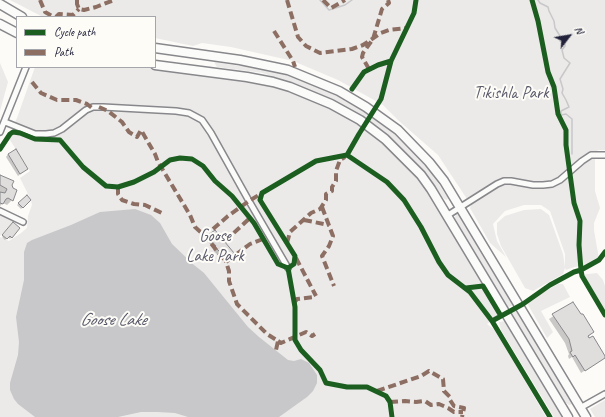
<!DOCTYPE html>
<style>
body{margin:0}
#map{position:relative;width:605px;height:417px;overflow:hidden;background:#fcfbf8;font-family:Caveat,sans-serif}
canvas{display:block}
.legend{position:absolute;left:16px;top:16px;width:140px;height:52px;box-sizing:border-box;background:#fdfcf7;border:1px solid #a5a5ac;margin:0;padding:5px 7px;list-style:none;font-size:12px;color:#22223b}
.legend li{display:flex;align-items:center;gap:8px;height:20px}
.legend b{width:20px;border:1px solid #a5a5ac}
.north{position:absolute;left:549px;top:16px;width:40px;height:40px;-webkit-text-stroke:3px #fdfcf7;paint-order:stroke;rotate:59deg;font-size:11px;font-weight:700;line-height:16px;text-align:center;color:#22223b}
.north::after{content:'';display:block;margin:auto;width:14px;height:18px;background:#22223b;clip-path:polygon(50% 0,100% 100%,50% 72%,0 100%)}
</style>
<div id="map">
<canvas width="605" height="417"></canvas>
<ul class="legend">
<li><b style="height:5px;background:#1b5e20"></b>Cycle path</li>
<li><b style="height:5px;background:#8d6e63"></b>Path</li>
</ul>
<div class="north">N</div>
</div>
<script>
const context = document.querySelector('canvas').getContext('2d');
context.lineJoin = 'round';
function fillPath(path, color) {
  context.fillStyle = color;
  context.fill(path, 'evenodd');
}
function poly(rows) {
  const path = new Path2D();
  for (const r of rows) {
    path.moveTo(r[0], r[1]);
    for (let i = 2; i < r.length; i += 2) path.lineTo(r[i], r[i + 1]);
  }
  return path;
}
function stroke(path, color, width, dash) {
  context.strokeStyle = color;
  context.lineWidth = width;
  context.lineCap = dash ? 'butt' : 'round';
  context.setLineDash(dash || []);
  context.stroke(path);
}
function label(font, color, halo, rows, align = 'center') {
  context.font = font + ' Caveat,sans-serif';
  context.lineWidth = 4;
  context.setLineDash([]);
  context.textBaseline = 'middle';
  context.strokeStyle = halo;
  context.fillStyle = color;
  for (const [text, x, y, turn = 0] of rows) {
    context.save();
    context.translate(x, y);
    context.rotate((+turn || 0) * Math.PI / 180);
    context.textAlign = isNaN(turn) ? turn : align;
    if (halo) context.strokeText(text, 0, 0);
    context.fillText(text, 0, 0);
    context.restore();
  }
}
const green = poly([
 [10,0,605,0,605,150,598,150,595,156,595,191,600,208,594,223,594,230,599,259,590,267,581,266,574,267,566,270,565,268,563,274,533,291,525,288,501,246,497,234,497,223,505,216,524,210,541,209,549,215,563,254,565,267,565,254,550,211,541,205,524,205,505,211,493,224,497,241,506,257,490,243,470,208,471,205,438,155,399,121,383,105,338,80,293,61,231,47,202,43,193,46,155,38,155,17,43,17],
 [214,62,240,66,249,64,288,73,335,93,361,107,376,118,410,148,432,174,448,198,447,200,444,199,426,173,421,168,398,147,350,110,327,98,282,80,263,73,217,67],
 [0,63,8,82,0,111],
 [35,67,155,67,265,82,307,96,351,118,384,142,410,167,427,187,503,314,487,324,496,331,546,417,395,417,392,401,387,394,378,390,375,392,382,396,389,405,390,417,0,417,0,237,9,241,21,233,27,228,28,216,32,205,31,200,20,178,30,171,8,137,17,118],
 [0,213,13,219,15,222,13,222,0,236],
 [457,213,462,218,513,305,507,308,455,223,455,217],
 [597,273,603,280,605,286,605,317,580,275],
 [558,284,563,284,570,297,541,311,553,332,547,338,527,303,537,296],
 [516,309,573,404,569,405,565,402,509,313],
 [506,321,564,417,554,417,501,330,499,322],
 [605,400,605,417,595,417,590,409]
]);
const water = poly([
 [135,209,151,215,160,223,172,244,194,265,204,273,248,327,259,337,288,360,294,361,301,359,309,363,317,375,317,383,313,391,307,397,279,417,188,417,175,413,157,412,141,412,118,417,35,417,18,404,14,399,10,390,10,383,18,355,19,342,16,317,24,280,24,252,27,243,32,240,71,225,100,212]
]);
const shadow = poly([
 [8,154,27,169,18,176,6,157],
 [0,176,11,185,12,200,7,205,3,203,0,206],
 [26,197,30,200,21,209,17,205],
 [13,224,19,229,10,239,8,237,5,240,2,237],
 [215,232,233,253,224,261,213,250,214,249,206,239],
 [573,303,593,332,588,337,604,358,581,373,572,357,569,359,568,356,569,354,565,343,549,319]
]);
const stream = poly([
 [320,0,329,10,345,5,352,0],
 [538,0,540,3,548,7,549,11,554,21,555,28,560,36,560,41,565,42,565,46,562,50,564,58,570,63,560,79,563,89,562,93,566,100,569,107,561,111,561,115,566,114,572,119,572,154]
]);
const building = poly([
 [16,149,28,169,20,174,8,154,16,149],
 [0,175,14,181,12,185,13,188,17,190,13,201,8,198,6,199,3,204,0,203,0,192,5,193,7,189,0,185,0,175],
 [27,195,31,200,23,208,18,203,27,195],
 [13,222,20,228,12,238,10,236,7,239,2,235,13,222],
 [215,230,234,253,227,259,215,247,216,246,207,236,215,230],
 [573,302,581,314,583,314,594,332,588,336,589,338,593,336,605,356,605,358,585,371,575,355,573,357,571,354,570,352,572,351,569,339,552,314,573,302]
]);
const street = poly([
 [5,122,35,134,46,134,54,133,62,129,86,110,93,107,103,107,176,111,189,113,202,120,211,133,249,201,288,268],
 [0,132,26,67],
 [0,211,23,222],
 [448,215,497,184,504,181,511,181,533,185,543,185,552,184,560,180,582,161,591,155,605,155],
 [580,408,605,394]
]);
const primary = poly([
 [0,4,22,17],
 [0,24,17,33],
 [155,48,240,60,288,70,339,91,366,107,398,130,429,162,444,181,586,417],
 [155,65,247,77,273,82,290,87,331,104,360,120,385,139,421,175,431,189,568,417]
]);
const quiet = poly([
 [40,0,45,12,54,17],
 [77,0,77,4,79,9,84,10,96,7,114,0],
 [287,0,298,37,306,46,320,53,352,49,363,45,381,33,389,30,407,28],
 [323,0,331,8,345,0],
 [56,17,59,14,73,15,79,9],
 [274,31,293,61,295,67],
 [369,69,362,57,363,53,373,39,382,9,389,3,388,0],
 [32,82,41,93,57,100,76,100,87,104,92,108],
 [99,107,108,111,122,122,129,132,137,137,141,130,155,154,158,162,190,215,195,227,205,236,226,262],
 [118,187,118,194,122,200,134,204,145,205,164,214],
 [322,207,333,236,329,246,322,256,334,286],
 [304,220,329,225],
 [213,229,228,216,249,201,262,193],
 [263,239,250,244,226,262,229,271,229,281,237,304,267,334,278,341,276,350],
 [225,241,250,218],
 [287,243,290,232,311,213,320,209,326,200,326,194,332,191,332,187,336,181,336,171,340,160,345,157],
 [296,258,316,296],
 [294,303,297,299,314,297],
 [278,341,281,343,306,332,312,336,315,334],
 [377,391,421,376,429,371,443,379,444,391,450,397,450,400,454,406,464,408,462,417],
 [390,402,405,401,416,402,425,401,431,405,439,404,448,408,454,412,463,412]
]);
const cycleway = poly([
 [352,89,364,72,378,65,391,61],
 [0,149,10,134,13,132,20,133,35,139,60,140,83,167,106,186,118,187,134,182,154,172,170,160,180,158,192,159,203,166,215,181,232,196,254,223,278,264,288,268],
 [347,155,387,182,404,200,421,227,439,262,448,275,470,292,492,321,550,417],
 [347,155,359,134,381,99,391,61,414,13,416,0],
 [605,252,599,260,581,270,582,276,605,315],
 [288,268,295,307,295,340,301,350,320,370,326,383,347,387,367,387,386,396,390,402,392,417],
 [288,268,294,264,295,256,260,200,262,193,316,161,347,155],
 [466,288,483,286,501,316],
 [492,321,523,304,550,285,574,272,581,270,579,245,580,221,574,203,566,145,566,130,558,114,554,87,548,72,538,21,532,0]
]);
const parkNames = [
 ["Tikishla Park",511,94],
 ["Goose",215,237],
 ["Lake Park",215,257]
];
const waterNames = [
 ["Goose Lake",113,320]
];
fillPath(green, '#ebeae8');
fillPath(water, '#c8c8ca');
fillPath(shadow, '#0003');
stroke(stream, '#c8c8ca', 1.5);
fillPath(building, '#dfdedd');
stroke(building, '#88888c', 1);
stroke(street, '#88888c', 8);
stroke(primary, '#88888c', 11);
stroke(street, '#fbfbf9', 5);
stroke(primary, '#fbfbf9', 8);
stroke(quiet, '#8d6e63', 4, [8, 4]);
stroke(cycleway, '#1b5e20', 5);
label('17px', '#5a5a6b', '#fdfcf7', parkNames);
label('italic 18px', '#545466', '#fdfcf7', waterNames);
</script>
